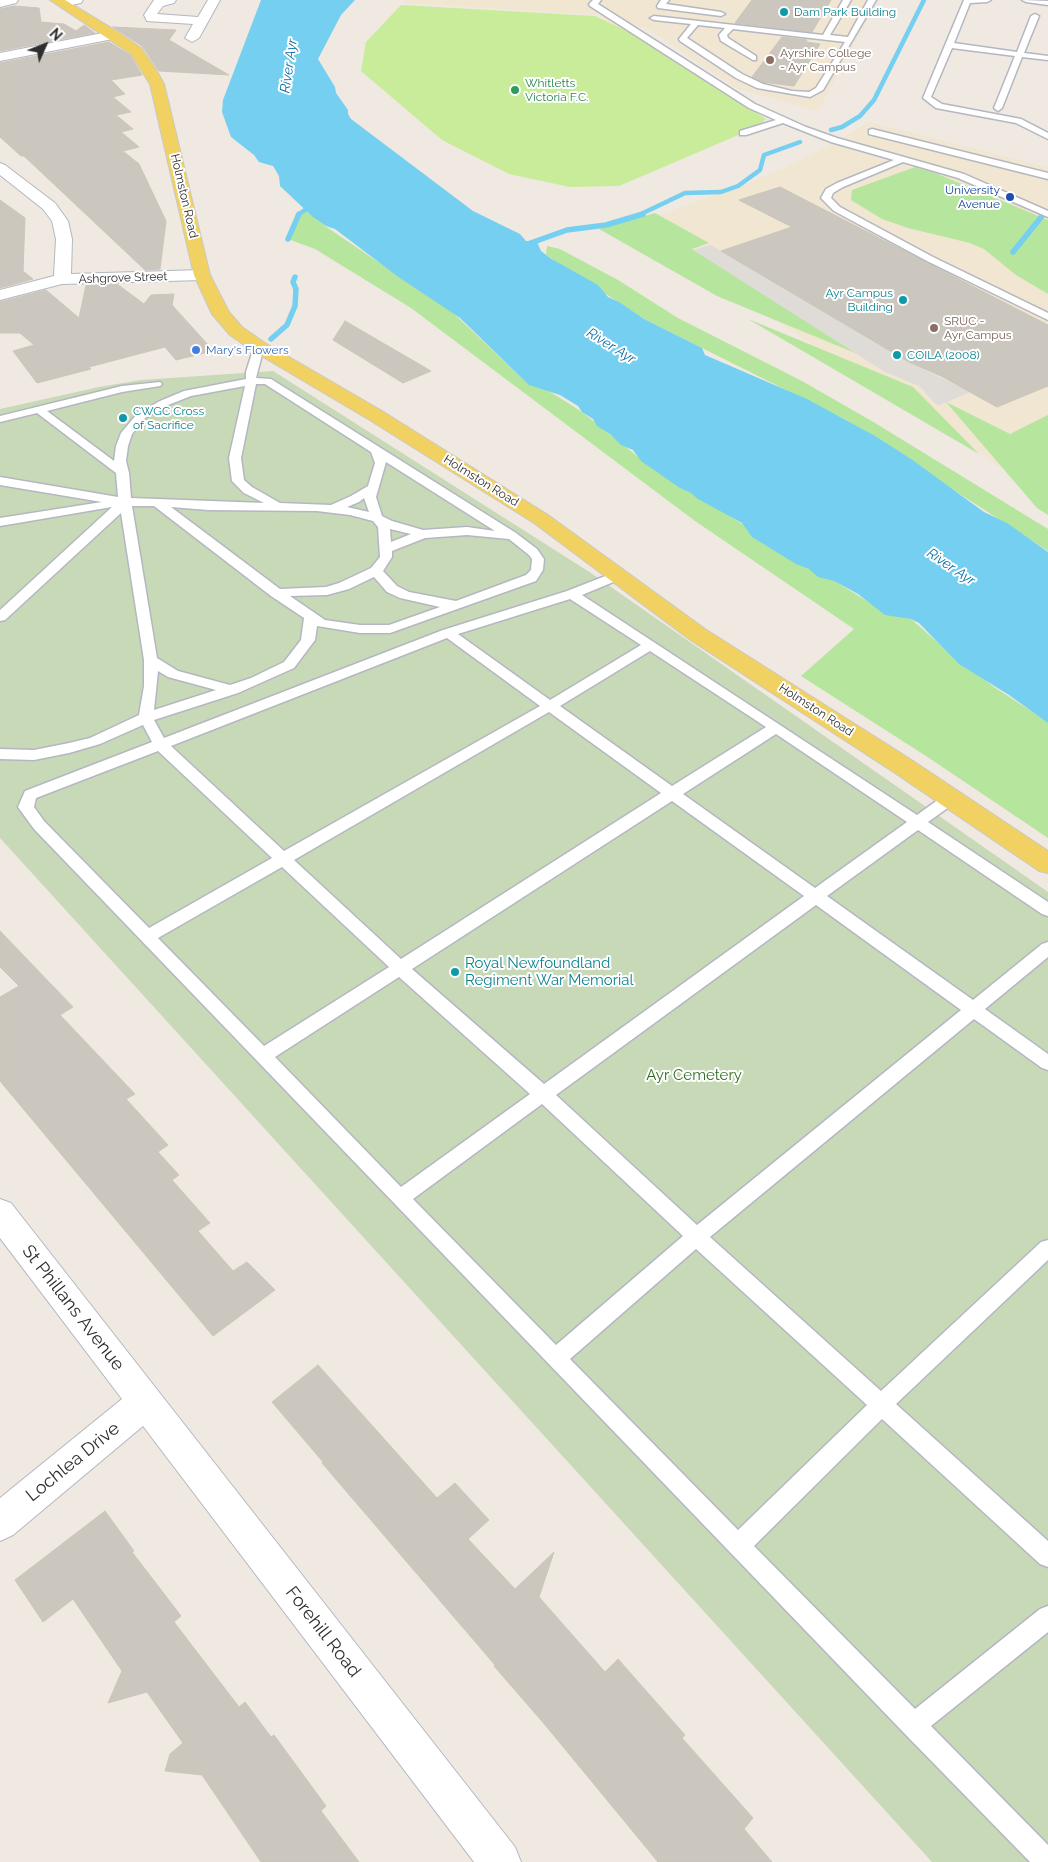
<!DOCTYPE html>
<style>
body{margin:0}
#map{position:relative;width:1048px;height:1862px;overflow:hidden;background:#efe9e1;font-family:Raleway,sans-serif}
canvas{display:block}
.north{position:absolute;left:20px;top:20px;width:50px;height:50px;-webkit-text-stroke:4px #fff;paint-order:stroke;rotate:46deg;font-size:14px;font-weight:700;line-height:20px;text-align:center;color:#2e2e2e}
.north::after{content:'';display:block;margin:auto;width:18px;height:22px;background:#2e2e2e;clip-path:polygon(50% 0,100% 100%,50% 72%,0 100%)}
</style>
<div id="map">
<canvas width="1048" height="1862"></canvas>
<div class="north">N</div>
</div>
<script>
const context = document.querySelector('canvas').getContext('2d');
context.lineJoin = 'round';
function fillPath(path, color) {
  context.fillStyle = color;
  context.fill(path, 'evenodd');
}
function poly(rows) {
  const path = new Path2D();
  for (const r of rows) {
    path.moveTo(r[0], r[1]);
    for (let i = 2; i < r.length; i += 2) path.lineTo(r[i], r[i + 1]);
  }
  return path;
}
function stroke(path, color, width, dash) {
  context.strokeStyle = color;
  context.lineWidth = width;
  context.lineCap = dash ? 'butt' : 'round';
  context.setLineDash(dash || []);
  context.stroke(path);
}
function label(font, color, halo, rows, align = 'center') {
  context.font = font + ' Raleway,sans-serif';
  context.lineWidth = 4;
  context.setLineDash([]);
  context.textBaseline = 'middle';
  context.strokeStyle = halo;
  context.fillStyle = color;
  for (const [text, x, y, turn = 0] of rows) {
    context.save();
    context.translate(x, y);
    context.rotate((+turn || 0) * Math.PI / 180);
    context.textAlign = isNaN(turn) ? turn : align;
    if (halo) context.strokeText(text, 0, 0);
    context.fillText(text, 0, 0);
    context.restore();
  }
}
const education = poly([
 [406,0,878,0,818,111,738,89,645,27,622,31,598,15,404,3],
 [870,122,1048,167,1048,498,631,226,781,170,829,146]
]);
const green = poly([
 [915,167,935,173,1048,220,1048,294,1016,275,984,249,970,243,908,228,882,219,851,200,852,190],
 [305,209,325,226,452,312,523,379,552,393,582,412,652,468,878,608,911,619,944,648,994,687,1048,722,1048,838,926,756,801,676,854,629,695,521,411,308,315,249,288,239],
 [655,213,709,243,692,249,894,369,717,296,599,229],
 [547,246,560,249,618,280,678,318,802,381,875,423,1048,529,1048,551,844,419,644,319,546,255],
 [748,319,913,387,979,454],
 [946,402,1010,434,1048,415,1048,515,1037,508]
]);
const cemetery = poly([
 [273,371,591,573,1048,892,1048,1862,932,1862,0,838,0,409,99,387,141,380]
]);
const pitch = poly([
 [401,5,595,16,631,33,766,119,757,127,619,186,570,187,509,174,442,140,361,71,366,42]
]);
const plaza = poly([
 [711,245,909,362,970,392,938,406,919,386,885,372,693,250]
]);
const water = poly([
 [261,0,355,0,341,15,318,59,335,87,336,93,348,110,348,114,351,119,473,211,520,234,526,241,537,242,541,251,550,258,598,285,608,297,619,302,644,319,702,348,705,355,807,399,875,436,911,459,984,512,1007,523,1048,552,1048,723,1009,695,959,664,919,623,911,619,885,615,858,594,834,581,818,577,809,569,796,564,752,537,742,523,698,499,691,493,680,488,641,461,633,450,621,445,610,434,597,426,593,419,582,412,578,406,560,395,529,385,460,318,397,276,335,229,326,226,313,217,280,186,279,176,273,166,259,162,254,155,231,137,222,112,223,100]
]);
const streamFar1 = poly([
 [831,130,842,127,860,116,874,100,924,0],
 [298,215,313,204],
 [639,215,685,193,721,192,738,186,760,170,764,155,800,142]
]);
const stream = poly([
 [288,239,299,214],
 [525,245,567,230,606,225,643,214],
 [1013,252,1042,216],
 [271,339,287,325,295,306,296,289,293,282,295,277]
]);
const building = poly([
 [752,0,831,0,812,32,735,23,752,0],
 [14,6,39,8,41,22,64,24,76,31,84,25,95,33,0,51,0,9,14,6],
 [113,27,176,30,169,40,229,75,159,71,142,46,113,27],
 [782,37,807,40,806,42,820,44,794,86,762,82,752,77,782,37],
 [109,42,130,55,142,75,111,80,125,94,113,97,131,112,116,115,133,129,121,132,139,147,123,151,139,164,166,221,160,269,145,270,24,156,21,156,0,137,0,63,109,42],
 [780,187,1048,325,1048,386,997,407,941,376,909,362,721,251,792,227,739,200,780,187],
 [0,200,25,218,23,271,33,279,0,288,0,200],
 [117,284,144,304,151,295,174,294,172,305,210,347,206,348,209,352,176,360,165,347,89,367,91,369,37,383,13,351,34,345,20,333,0,333,0,302,46,290,79,318,86,285,117,284],
 [345,321,431,371,403,383,333,340,345,321],
 [0,931,73,1007,60,1015,135,1094,126,1099,168,1145,158,1152,179,1175,172,1180,210,1223,198,1231,233,1271,247,1262,275,1290,213,1336,0,1081,0,997,19,986,0,967,0,931],
 [318,1365,437,1498,455,1483,489,1520,468,1539,515,1589,554,1552,539,1597,605,1672,618,1659,685,1735,682,1738,753,1818,744,1829,772,1862,658,1862,546,1726,494,1666,495,1665,322,1463,323,1462,272,1402,318,1365],
 [105,1511,134,1551,132,1552,181,1616,174,1622,239,1707,245,1702,271,1737,274,1735,326,1806,321,1811,359,1862,261,1862,202,1775,165,1771,170,1754,183,1743,147,1692,108,1703,122,1671,73,1599,43,1622,15,1580,105,1511]
]);
const service = poly([
 [593,0,601,0,598,4,755,104,806,127,837,138,964,174,1048,211,1048,217,958,178,903,162,843,187,833,193,831,198,840,207,933,257,1048,313,1048,320,927,261,834,211,821,198,826,189,837,183,894,160,831,142,783,123,746,135,740,135,740,131,776,120,749,108,590,6,589,4,593,0],
 [661,0,669,0,666,4,721,12,725,14,721,16,658,8,657,6,661,0],
 [843,0,851,0,830,35,848,37,868,0,876,0,823,90,810,97,757,88,736,78,680,41,679,39,691,24,654,20,650,18,654,16,823,35,843,0],
 [698,25,725,28,719,35,721,41,753,60,756,60,756,56,728,38,727,35,733,29,845,42,816,88,809,92,792,91,763,84,742,74,687,38,698,25],
 [964,0,991,0,987,2,970,3,954,43,1017,52,1031,16,1035,14,1039,16,1024,53,1048,56,1048,60,1022,57,1002,108,998,111,994,108,1015,56,952,48,931,97,942,104,1021,119,1048,133,1048,139,1016,123,936,108,923,98,964,0],
 [1022,0,1048,1,1048,5,1026,2,1022,0],
 [872,129,1048,173,1048,179,869,134,869,130,872,129],
 [259,344,264,347,256,378,271,379,516,533,537,549,544,559,543,570,536,581,390,633,360,633,317,626,315,640,294,668,238,693,154,720,164,738,443,630,567,591,618,571,623,572,624,575,623,578,582,595,917,815,946,794,951,793,956,794,958,798,956,802,928,822,1048,902,1048,916,1042,914,918,830,827,896,973,1000,1042,944,1048,942,1048,957,985,1009,1048,1054,1048,1070,1042,1068,974,1019,710,1237,881,1391,1041,1242,1048,1240,1048,1260,896,1404,1048,1541,1048,1567,1040,1564,882,1419,754,1546,915,1709,1040,1609,1048,1606,1048,1632,931,1726,1048,1845,1048,1862,1030,1862,905,1734,34,829,18,807,25,791,152,742,143,725,100,744,69,753,34,760,0,759,0,749,34,750,69,743,90,738,139,715,144,686,144,660,121,513,5,620,0,621,0,610,112,507,0,526,0,518,102,502,0,485,0,477,118,497,116,473,37,413,0,422,0,416,122,386,160,382,162,384,160,386,122,392,47,411,114,461,116,446,121,433,137,414,160,401,184,391,246,379,246,372,254,347,259,344],
 [256,384,265,384,371,452,375,463,368,486,351,496,331,505,280,503,252,487,244,480,241,458,256,384],
 [245,386,229,458,232,481,244,493,264,503,131,498,129,473,126,461,128,446,132,434,145,418,168,405,191,396,245,386],
 [386,462,495,531,467,527,423,530,392,521,382,516,376,497,386,462],
 [364,498,369,512,347,507,359,502,364,498],
 [132,506,154,506,271,596,304,618,301,640,284,662,251,678,230,685,178,671,157,658,132,506],
 [171,507,208,510,317,511,350,515,373,521,378,527,380,557,371,568,339,583,326,587,280,589,171,507],
 [390,529,411,534,391,542,390,529],
 [467,535,509,539,529,555,532,559,531,570,526,575,456,601,409,592,397,586,383,571,392,557,392,551,425,538,467,535],
 [374,577,387,592,400,598,440,607,389,625,360,625,325,620,290,596,327,595,349,589,374,577],
 [570,599,641,645,550,700,458,634,570,599],
 [447,638,540,706,284,851,171,746,447,638],
 [650,651,766,727,672,786,560,706,650,651],
 [158,671,168,677,216,690,154,710,158,671],
 [549,712,661,793,401,959,294,860,549,712],
 [776,734,907,822,815,888,683,794,776,734],
 [158,751,272,858,149,928,44,821,34,807,36,798,158,751],
 [672,801,804,896,544,1084,412,969,672,801],
 [282,867,389,967,264,1046,158,938,282,867],
 [816,905,961,1010,697,1225,556,1095,816,905],
 [399,977,530,1094,401,1187,275,1057,399,977],
 [542,1104,683,1236,556,1345,413,1199,542,1104],
 [696,1249,867,1405,738,1530,570,1359,696,1249]
]);
const minor = poly([
 [0,0,18,0,16,3,0,7,0,0],
 [59,0,83,0,81,3,62,7,56,3,59,0],
 [154,0,176,0,174,3,163,6,157,14,198,17,208,0,220,0,199,38,192,42,185,38,193,24,147,21,144,15,154,0],
 [113,31,118,32,120,35,118,38,0,61,0,53,113,31],
 [0,163,5,165,55,203,68,221,72,239,71,274,202,270,208,271,210,275,208,279,202,280,62,284,0,300,0,290,54,276,56,239,52,221,43,209,0,175,0,163],
 [0,1199,11,1203,515,1847,521,1862,474,1862,143,1426,13,1535,0,1541,0,1498,122,1399,0,1238,0,1199]
]);
const primary = poly([
 [50,0,65,0,118,32,141,48,155,68,164,84,210,275,229,312,242,327,265,343,382,411,548,515,705,629,910,759,1048,851,1048,873,1039,871,892,771,689,639,534,523,368,419,253,351,230,335,212,314,194,275,150,84,131,54,50,0]
]);
const markers = [
 [784,12,5,"#0f9aa8"],
 [770,60,5,"#8d6e63"],
 [515,90,5,"#2e9e5b"],
 [1010,197,5,"#1a4fb4"],
 [903,300,5,"#0f9aa8"],
 [934,328,5,"#8d6e63"],
 [196,350,5,"#3f7fe0"],
 [897,355,5,"#0f9aa8"],
 [123,418,5,"#0f9aa8"],
 [455,972,5,"#0f9aa8"]
];
const farCulturenames = [
 ["Dam Park Building",794,12],
 ["Ayr Campus",893,293,"right"],
 ["Building",893,307,"right"],
 ["COILA (2008)",907,355],
 ["CWGC Cross",133,411],
 ["of Sacrifice",133,425]
];
const farEducationnames = [
 ["Ayrshire College",780,53],
 ["- Ayr Campus",780,67],
 ["SRUC -",944,321],
 ["Ayr Campus",944,335]
];
const farLeisurenames = [
 ["Whitletts",525,83],
 ["Victoria F.C.",525,97]
];
const farTransitnames = [
 ["University",1000,190],
 ["Avenue",1000,204]
];
const farStreetnames = [
 ["Holmston Road",184,196,77],
 ["Ashgrove Street",123,278,-2],
 ["Holmston Road",481,481,32],
 ["Holmston Road",816,710,33]
];
const farShopnames = [
 ["Mary's Flowers",206,350]
];
const farWaternames = [
 ["River Ayr",289,66,-82],
 ["River Ayr",611,346,32],
 ["River Ayr",951,567,34]
];
const cultureNames = [
 ["Royal Newfoundland",465,963],
 ["Regiment War Memorial",465,980]
];
const parkNames = [
 ["Ayr Cemetery",694,1075]
];
const nearStreetnames = [
 ["St Phillans Avenue",73,1308,52],
 ["Lochlea Drive",73,1462,-39],
 ["Forehill Road",323,1632,52]
];
fillPath(education, '#f0e6d1');
fillPath(green, '#b6e59e');
fillPath(cemetery, '#c8d9b8');
fillPath(pitch, '#c9ec9a');
fillPath(plaza, '#dfdcd8');
fillPath(water, '#75cff0');
stroke(streamFar1, '#75cff0', 4.5);
stroke(stream, '#75cff0', 5.5);
fillPath(building, '#cbc7bf');
stroke(building, '#cbc5ba', 1);
stroke(service, '#b4b7c1', 3);
stroke(minor, '#b4b7c1', 2);
stroke(primary, '#c9c9c9', 2);
fillPath(service, '#fff');
fillPath(minor, '#fff');
fillPath(primary, '#f2d163');
for (const [x, y, r, color] of markers) {
  const dot = new Path2D();
  dot.arc(x, y, r, 0, 2 * Math.PI);
  context.fillStyle = color;
  context.fill(dot);
  stroke(dot, '#fff', 2);
}
label('12px', '#0d838f', '#fff', farCulturenames, 'left');
label('12px', '#785e54', '#fff', farEducationnames, 'left');
label('12px', '#27864d', '#fff', farLeisurenames, 'left');
label('12px', '#164399', '#fff', farTransitnames, 'right');
label('12px', '#2e2e2e', '#fff', farStreetnames);
label('12px', '#366cbe', '#fff', farShopnames, 'left');
label('italic 14px', '#0d6fa3', '#fff', farWaternames);
label('15px', '#0d838f', '#fff', cultureNames, 'left');
label('15px', '#2c6e1b', '#fff', parkNames);
label('18px', '#2e2e2e', '#fff', nearStreetnames);
</script>
